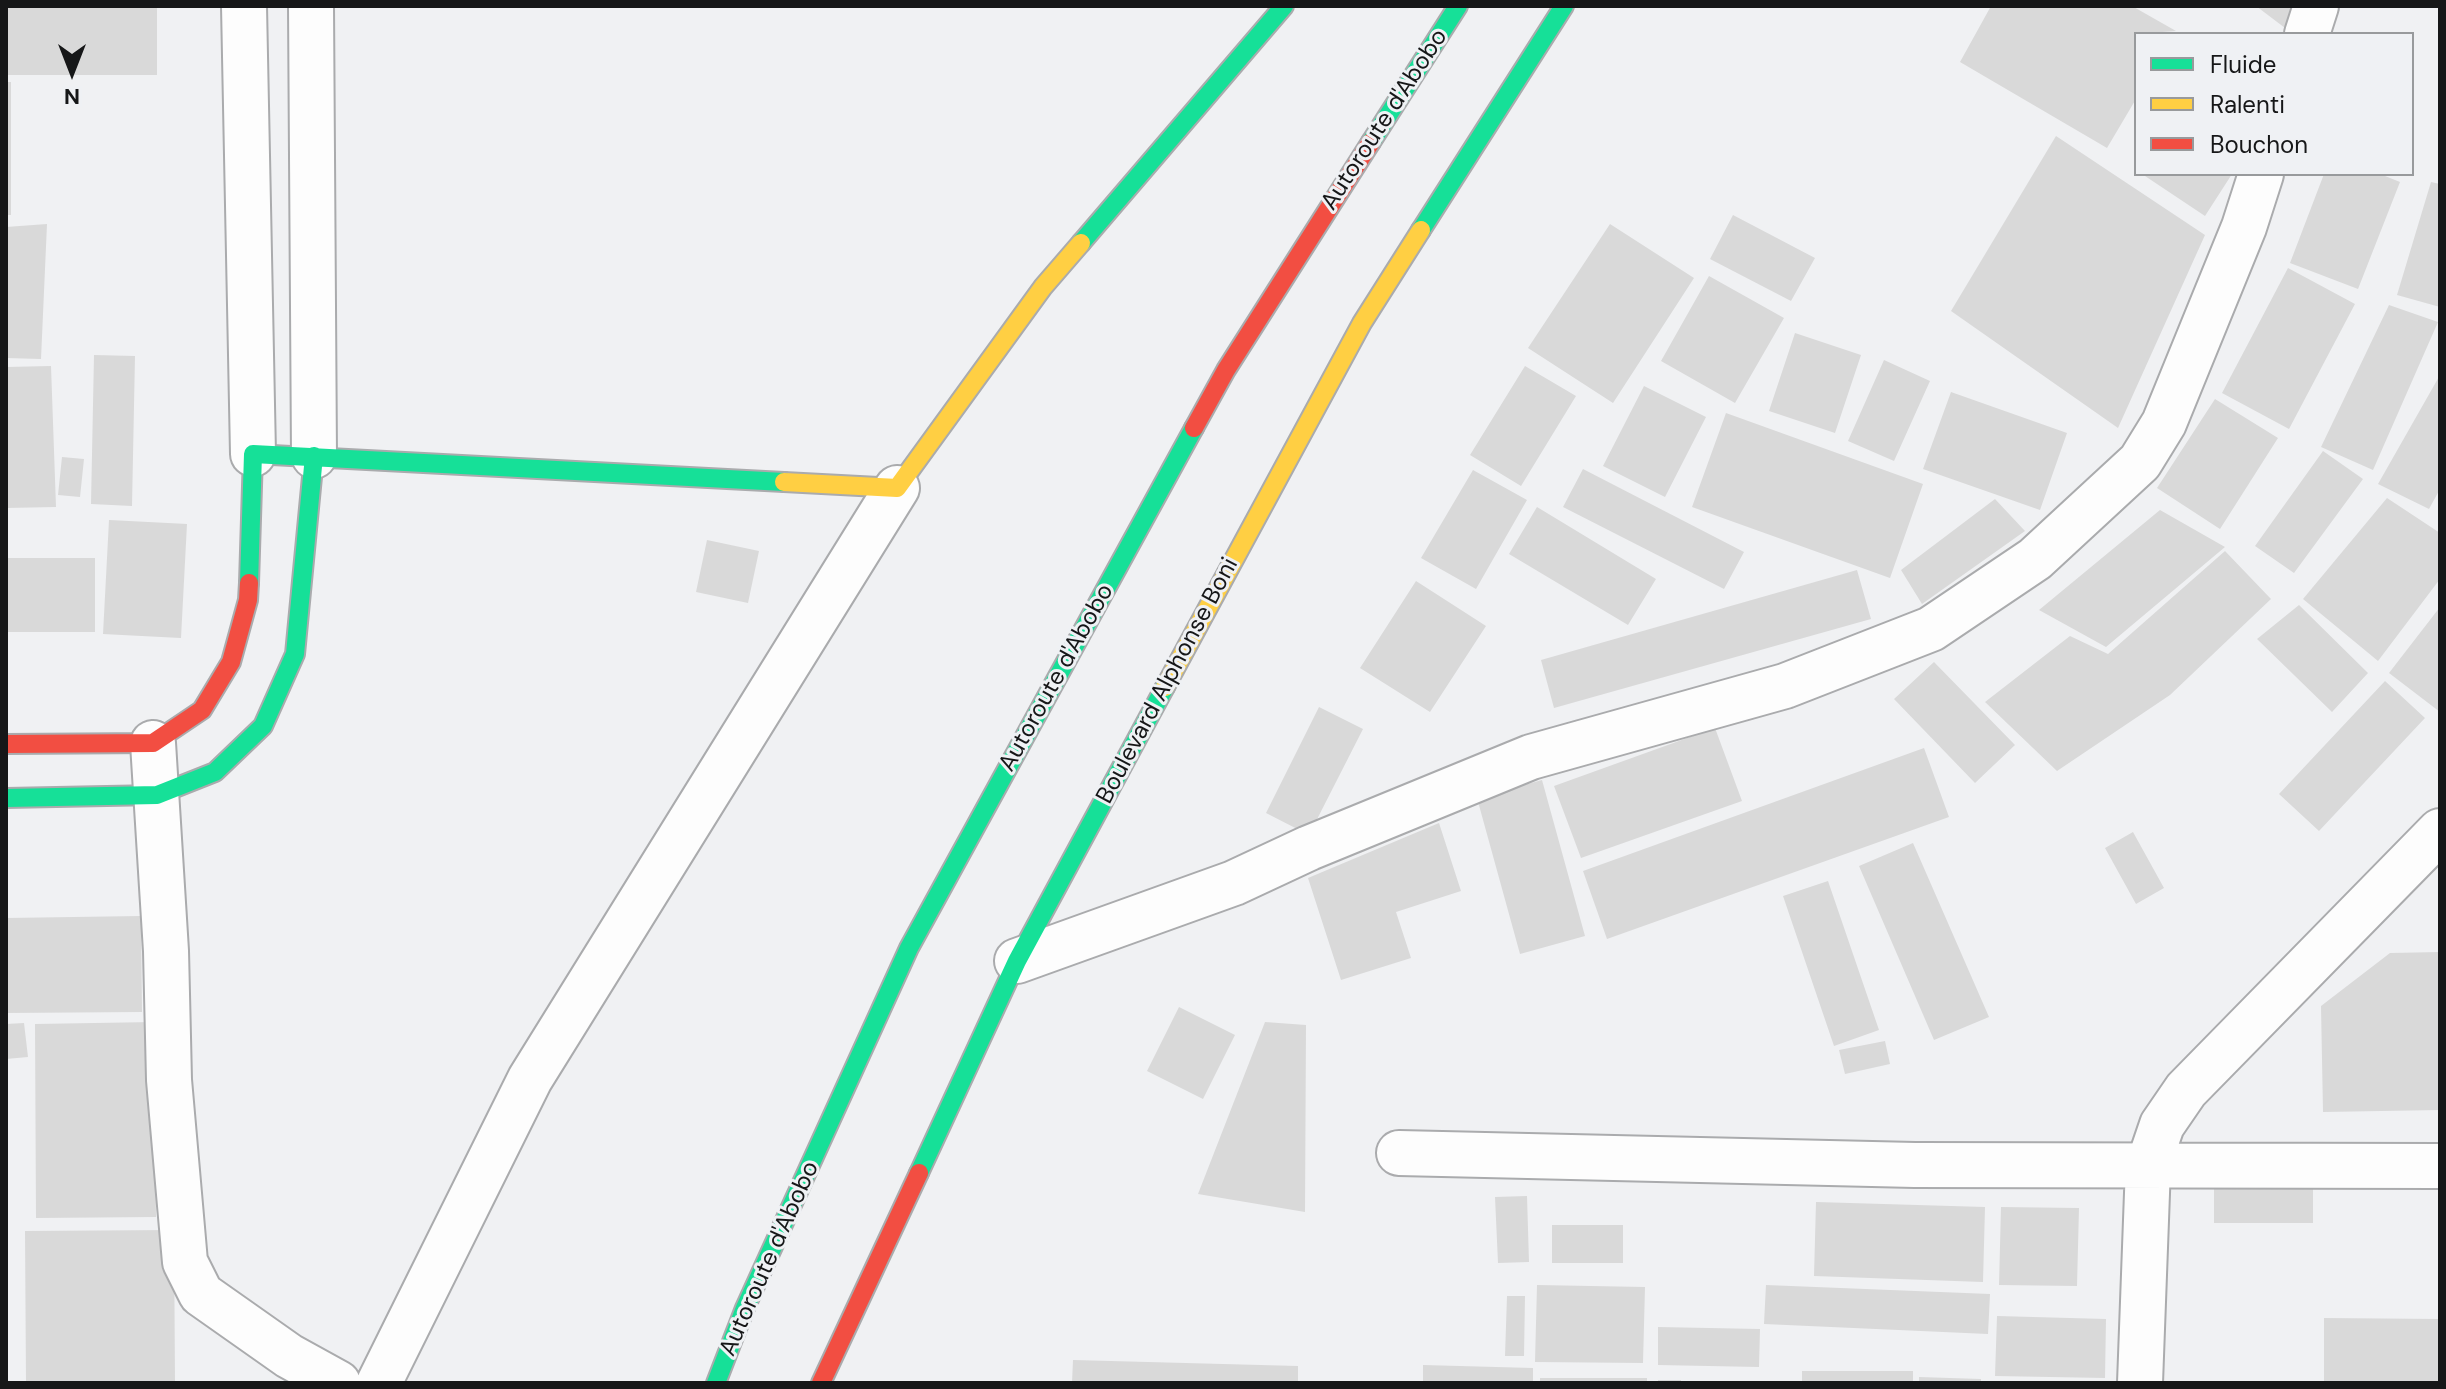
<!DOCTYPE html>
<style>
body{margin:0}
#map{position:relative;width:2446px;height:1389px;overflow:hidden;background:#f0f1f3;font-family:"DM Sans",sans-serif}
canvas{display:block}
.frame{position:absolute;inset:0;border:8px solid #161718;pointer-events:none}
.legend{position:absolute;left:2134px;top:32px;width:280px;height:144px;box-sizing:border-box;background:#eff1f4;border:2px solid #989a9c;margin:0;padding:10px 14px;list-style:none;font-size:24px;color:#161718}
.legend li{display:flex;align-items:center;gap:16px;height:40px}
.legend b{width:40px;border:2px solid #989a9c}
.north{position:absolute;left:32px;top:32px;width:80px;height:80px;-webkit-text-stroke:6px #eff1f4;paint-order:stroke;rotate:180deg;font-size:22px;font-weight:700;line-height:32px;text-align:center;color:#161718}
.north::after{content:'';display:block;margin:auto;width:28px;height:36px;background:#161718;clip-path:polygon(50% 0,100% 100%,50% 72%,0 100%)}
</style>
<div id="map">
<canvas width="2446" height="1389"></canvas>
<div class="frame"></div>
<ul class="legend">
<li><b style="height:10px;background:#16e098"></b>Fluide</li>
<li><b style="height:10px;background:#ffcf43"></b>Ralenti</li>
<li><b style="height:10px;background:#f24e42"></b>Bouchon</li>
</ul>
<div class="north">N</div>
</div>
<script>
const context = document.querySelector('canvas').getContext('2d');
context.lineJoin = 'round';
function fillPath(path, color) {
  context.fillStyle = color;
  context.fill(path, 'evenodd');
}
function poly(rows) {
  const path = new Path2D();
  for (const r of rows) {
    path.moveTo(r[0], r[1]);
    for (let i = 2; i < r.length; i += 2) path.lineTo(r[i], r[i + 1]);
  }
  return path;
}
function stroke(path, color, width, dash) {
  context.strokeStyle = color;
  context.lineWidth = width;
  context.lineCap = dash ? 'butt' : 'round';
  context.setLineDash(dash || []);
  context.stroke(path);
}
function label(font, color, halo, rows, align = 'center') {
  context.font = font + ' "DM Sans",sans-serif';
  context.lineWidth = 6;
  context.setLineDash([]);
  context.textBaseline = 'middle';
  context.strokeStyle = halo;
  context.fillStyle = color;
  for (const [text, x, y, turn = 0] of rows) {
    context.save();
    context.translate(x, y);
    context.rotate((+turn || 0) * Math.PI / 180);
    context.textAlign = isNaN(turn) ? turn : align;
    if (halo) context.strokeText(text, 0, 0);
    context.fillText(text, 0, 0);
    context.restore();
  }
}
const building = poly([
 [6,6,157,6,157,75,6,75],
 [1991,6,2132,6,2176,31,2136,34,2136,99,2107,148,1960,62],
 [2256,6,2297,6,2289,31],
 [6,82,11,82,11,215,6,215],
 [2056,136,2205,235,2118,428,1951,311],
 [2142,174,2232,174,2205,216],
 [2324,174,2380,174,2400,182,2358,289,2290,263],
 [2431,182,2440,184,2440,307,2397,295],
 [1733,215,1815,258,1791,301,1710,259],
 [47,224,41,359,6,358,6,227],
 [1610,224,1694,278,1613,403,1528,348],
 [2288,268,2355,304,2289,429,2222,393],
 [1709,276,1784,318,1735,403,1661,361],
 [2389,305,2438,322,2373,470,2321,447],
 [1795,333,1861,355,1835,433,1769,411],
 [94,355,135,356,132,506,91,504],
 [1884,360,1930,381,1894,461,1848,441],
 [51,366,56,507,6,508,6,367],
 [1525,366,1576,396,1521,486,1470,455],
 [2440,375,2440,489,2429,509,2378,484],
 [1644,386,1706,417,1665,497,1603,466],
 [1951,392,2067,433,2040,510,1923,469],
 [2215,399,2278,438,2220,529,2157,488],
 [1726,413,1923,484,1890,578,1692,507],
 [2323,451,2363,479,2294,573,2255,546],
 [62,457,84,459,80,497,58,495],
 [1583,469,1744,552,1724,589,1563,507],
 [1473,470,1527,500,1476,589,1421,558],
 [2387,498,2440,533,2440,579,2378,661,2303,599],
 [1995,499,2025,531,1922,604,1901,570],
 [1537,507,1656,579,1628,625,1509,554],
 [2160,510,2225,547,2106,647,2039,610],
 [109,520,187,524,181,638,103,634],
 [707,540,759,551,748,603,696,592],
 [2225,551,2271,599,2170,695,2057,771,1985,702,2070,636,2108,654],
 [6,558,95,558,95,632,6,632],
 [1857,570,1871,619,1554,708,1541,660],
 [1416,581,1486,626,1430,712,1360,668],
 [2299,605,2368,673,2332,712,2257,639],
 [2440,607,2440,712,2389,673],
 [1934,662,2015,745,1975,783,1894,699],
 [2385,681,2425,718,2319,831,2279,794],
 [1319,707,1363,729,1309,835,1266,813],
 [1715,728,1742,801,1581,858,1554,786],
 [1924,748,1949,817,1607,939,1583,871],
 [1542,780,1585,936,1520,954,1477,798],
 [1439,823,1461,891,1396,912,1411,958,1341,980,1308,878],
 [2133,832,2164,888,2136,904,2105,848],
 [1913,843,1989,1017,1934,1040,1859,866],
 [1828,881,1879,1030,1834,1046,1783,896],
 [141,916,142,1012,6,1013,6,918],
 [2440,952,2440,1110,2323,1112,2321,1006,2390,953],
 [1179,1007,1235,1035,1203,1099,1147,1071],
 [154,1022,156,1217,36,1218,35,1024],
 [1265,1022,1306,1025,1305,1212,1198,1194],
 [24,1023,28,1057,6,1059,6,1024],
 [1885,1041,1890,1064,1845,1074,1839,1050],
 [2214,1185,2313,1185,2313,1223,2214,1223],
 [1527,1196,1529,1262,1498,1263,1495,1197],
 [1816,1202,1985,1207,1983,1282,1814,1276],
 [2001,1207,2079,1208,2077,1286,1999,1285],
 [1552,1225,1623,1225,1623,1263,1552,1263],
 [174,1230,175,1383,26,1383,25,1231],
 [1537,1285,1645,1287,1643,1363,1535,1362],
 [1766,1285,1990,1294,1988,1334,1764,1324],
 [1507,1296,1525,1296,1524,1356,1505,1356],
 [1997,1316,2106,1319,2105,1378,1995,1376],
 [2324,1318,2440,1319,2440,1383,2324,1383],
 [1658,1327,1760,1329,1759,1367,1658,1365],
 [1073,1360,1298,1366,1298,1383,1072,1383],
 [1423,1365,1533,1368,1533,1383,1423,1383],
 [1802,1371,1913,1371,1913,1383,1802,1383],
 [1919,1377,1981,1379,1981,1383,1919,1383],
 [1540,1378,1647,1378,1647,1383,1540,1383],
 [1658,1380,1681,1380,1681,1383,1658,1383]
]);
const street = poly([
 [244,6,253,454],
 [311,6,314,456],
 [2307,34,2316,6],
 [153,743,166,951,169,1080,185,1262,201,1294,289,1356,338,1383],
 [1017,961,1234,883,1309,848,1531,757,1785,686,1931,629,2035,559,2140,462,2164,423,2244,227,2261,174],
 [1399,1153,1915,1165,2440,1166],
 [379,1383,530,1079,897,488],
 [2140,1383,2148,1166,2162,1125,2186,1090,2440,831]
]);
const fast = poly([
 [1371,142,1458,6],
 [1421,230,1564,6],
 [1081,243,1284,6],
 [249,583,253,454,784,482],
 [6,798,157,795,215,772,263,726,295,654,314,456],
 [919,1173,1017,961,1165,687],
 [716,1383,745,1308,909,948,1194,428]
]);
const slow = poly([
 [784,482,897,488,1043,287,1081,243],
 [1165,687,1362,323,1421,230]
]);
const jam = poly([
 [1194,428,1226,370,1371,142],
 [6,744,153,743,202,710,231,662,248,600,249,583],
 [821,1383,919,1173]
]);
const streetNames = [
 ["Autoroute d'Abobo",1385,120,-57],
 ["Autoroute d'Abobo",1057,678,-61],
 ["Boulevard Alphonse Boni",1168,681,-62],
 ["Autoroute d'Abobo",770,1259,-66]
];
fillPath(building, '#d9d9d9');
stroke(street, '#aaabad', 48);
stroke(fast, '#aaabad', 22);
stroke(slow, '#aaabad', 22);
stroke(jam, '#aaabad', 22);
stroke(street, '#fdfdfd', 44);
stroke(fast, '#16e098', 18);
stroke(slow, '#ffcf43', 18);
stroke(jam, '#f24e42', 18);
label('24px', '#161718', '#eff1f4', streetNames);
</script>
